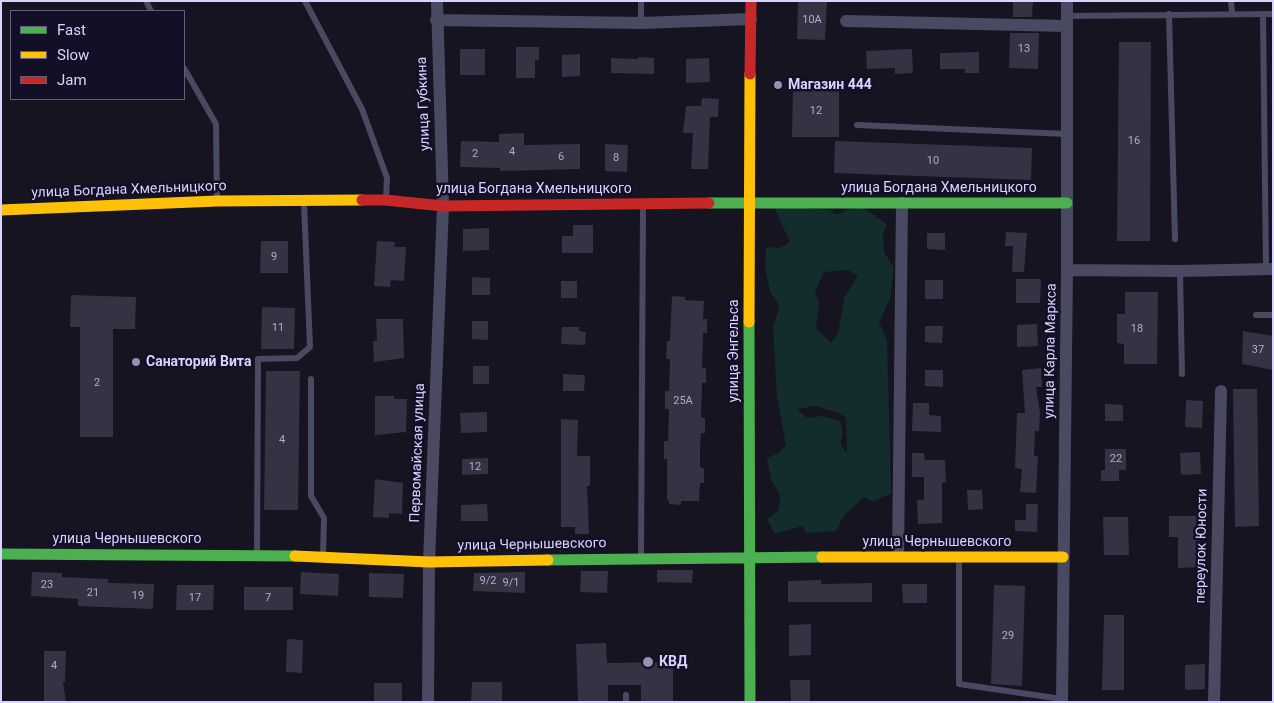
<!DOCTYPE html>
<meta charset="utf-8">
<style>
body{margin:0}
#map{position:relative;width:1274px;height:703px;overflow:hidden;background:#161421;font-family:Roboto,sans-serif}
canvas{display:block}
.frame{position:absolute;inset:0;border:2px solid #d9d4ff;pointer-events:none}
.legend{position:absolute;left:10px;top:10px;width:175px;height:90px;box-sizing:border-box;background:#130f26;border:1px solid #625e7d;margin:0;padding:6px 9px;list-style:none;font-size:15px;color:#d9d4ff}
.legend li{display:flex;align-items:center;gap:10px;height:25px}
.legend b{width:25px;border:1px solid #625e7d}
</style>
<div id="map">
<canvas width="1274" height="703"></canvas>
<div class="frame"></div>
<ul class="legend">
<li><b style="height:6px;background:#4caf50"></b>Fast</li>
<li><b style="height:6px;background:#ffc107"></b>Slow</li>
<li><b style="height:6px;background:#c62828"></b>Jam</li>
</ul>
</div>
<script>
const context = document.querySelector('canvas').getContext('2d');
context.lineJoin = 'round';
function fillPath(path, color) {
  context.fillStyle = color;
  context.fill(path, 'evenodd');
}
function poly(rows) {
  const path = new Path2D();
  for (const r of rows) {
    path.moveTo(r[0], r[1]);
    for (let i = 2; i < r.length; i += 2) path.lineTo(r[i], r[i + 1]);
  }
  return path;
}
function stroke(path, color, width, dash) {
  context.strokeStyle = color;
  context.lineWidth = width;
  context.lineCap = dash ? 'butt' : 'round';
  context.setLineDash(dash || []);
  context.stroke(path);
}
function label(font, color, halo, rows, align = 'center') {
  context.font = font + ' Roboto,sans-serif';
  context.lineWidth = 5;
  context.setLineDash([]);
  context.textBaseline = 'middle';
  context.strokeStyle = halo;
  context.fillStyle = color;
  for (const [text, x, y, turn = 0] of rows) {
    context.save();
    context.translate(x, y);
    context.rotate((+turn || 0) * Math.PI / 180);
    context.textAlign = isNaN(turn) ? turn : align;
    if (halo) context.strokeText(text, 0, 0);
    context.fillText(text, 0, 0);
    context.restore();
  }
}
const green = poly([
 [858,204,887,224,883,233,884,252,894,268,890,298,879,322,887,340,891,493,873,502,864,497,843,517,836,531,807,533,802,526,775,534,767,519,779,510,780,495,771,480,767,458,779,453,786,445,777,398,773,327,780,306,770,292,765,265,766,247,780,248,790,242,773,205,829,210,837,215],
 [848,270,858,276,845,296,838,333,831,343,816,328,819,302,815,292,824,272],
 [816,406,839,413,846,418,847,454,840,443,843,434,840,421,822,416,807,418,797,409]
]);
const building = poly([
 [798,1,827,1,825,40,797,39],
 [1013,1,1033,1,1032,17,1013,17],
 [1010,33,1039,33,1038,69,1009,68],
 [1119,42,1151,42,1150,241,1117,241],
 [516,47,539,47,539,60,535,60,535,78,516,78],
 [460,49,485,49,485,75,460,75],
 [912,49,913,73,895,74,895,68,867,69,866,51],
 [979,52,979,73,965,73,965,69,940,69,940,53],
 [580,54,580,76,562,77,562,55],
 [638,57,654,58,654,74,611,73,611,58,638,59],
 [709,58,710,82,686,83,686,59],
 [793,86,839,86,839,137,792,137],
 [702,98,719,99,718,117,710,117,708,169,691,169,693,133,683,133,686,106,701,106],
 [524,133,524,145,580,144,580,169,500,171,500,168,460,167,461,141,499,142,499,134],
 [835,141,1032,148,1031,180,834,173],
 [605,144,628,145,627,172,605,171],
 [573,225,593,225,593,253,562,253,562,236,573,236],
 [489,228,489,250,463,251,463,229],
 [1006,232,1027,233,1024,272,1012,272,1013,246,1005,246],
 [927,233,945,233,945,250,927,249],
 [261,241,288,241,288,273,260,273],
 [377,241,395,242,394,247,406,247,404,281,391,280,390,287,374,286],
 [472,277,490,278,490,295,472,295],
 [1016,279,1041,279,1040,303,1016,303],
 [925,280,943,280,943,299,925,299],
 [561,281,577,281,577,298,561,298],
 [1125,292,1158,292,1157,364,1124,364,1124,344,1117,343,1117,314,1125,314],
 [71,295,136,297,135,329,113,329,113,437,80,437,80,327,70,327],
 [672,296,685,297,685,300,704,301,703,319,707,319,707,333,703,333,703,336,702,367,706,369,706,383,702,383,702,385,701,417,705,419,705,433,701,433,700,446,700,467,704,469,704,483,700,483,699,501,681,501,681,505,669,504,669,501,667,500,667,459,664,459,664,441,668,441,669,409,665,409,665,391,669,391,670,359,666,359,667,341,670,341],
 [262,307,295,308,294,349,261,349],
 [376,319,403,319,404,358,374,362,373,341,377,341],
 [472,321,488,321,488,340,472,339],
 [1037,324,1038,346,1017,347,1017,325],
 [925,326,943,326,942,343,925,342],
 [562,327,579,327,579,331,586,332,585,345,561,344],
 [1243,331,1273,336,1273,370,1242,364],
 [473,366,489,366,489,384,473,384],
 [1041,368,1042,387,1036,387,1040,413,1039,431,1035,431,1034,456,1038,456,1036,493,1020,492,1022,469,1015,468,1017,413,1025,413,1022,370],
 [925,370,943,370,943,387,925,386],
 [266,371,300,371,298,510,264,510],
 [563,374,585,375,584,391,563,391],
 [1233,389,1257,389,1259,526,1235,527],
 [375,396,394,396,394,399,407,399,406,432,375,435],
 [1186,400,1203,401,1202,428,1185,427],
 [913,403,929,403,929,415,941,416,941,432,912,431],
 [1105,404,1123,405,1123,421,1105,421],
 [487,412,487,432,461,433,460,413],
 [561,419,578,420,577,456,590,456,590,486,587,486,589,534,575,534,575,527,561,527],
 [1105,449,1126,449,1126,470,1119,470,1119,481,1101,481,1101,470,1105,470],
 [1200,452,1201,474,1181,475,1180,453],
 [912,453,924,453,925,460,945,460,946,482,942,483,942,523,918,524,917,500,924,500,924,477,912,477],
 [488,458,488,474,462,475,462,459],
 [375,479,403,483,402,514,389,513,389,518,373,517],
 [967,490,982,490,983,509,968,510],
 [487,504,488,521,461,521,461,505],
 [1026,504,1038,504,1037,532,1015,531,1015,520,1026,520],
 [1169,516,1200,516,1200,567,1178,568,1178,537,1169,537],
 [1103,517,1128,517,1129,555,1104,555],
 [657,570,693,570,692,583,657,582],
 [581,571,608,571,607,593,580,592],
 [32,572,62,573,62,577,108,579,108,583,154,584,153,609,78,606,78,599,31,596],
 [301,572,339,574,338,596,300,594],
 [525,572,525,593,473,591,474,573],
 [369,573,404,574,403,598,369,597],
 [821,580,821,584,872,583,872,602,788,602,788,581],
 [902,584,927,584,927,603,903,603],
 [177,585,214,585,213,610,176,610],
 [994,585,1025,586,1022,686,991,684],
 [244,587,293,587,293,610,244,610],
 [1104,615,1124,615,1124,690,1102,690],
 [811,624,811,655,789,656,789,625],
 [287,639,303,640,302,673,286,672],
 [606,643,607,663,673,662,673,702,641,702,641,685,608,685,608,702,578,702,576,644],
 [44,651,66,651,65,682,63,682,66,702,44,702],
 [1205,664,1205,689,1185,690,1185,665],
 [790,680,810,680,810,702,791,702],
 [472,682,502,682,502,702,471,702],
 [374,683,402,683,402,702,374,702]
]);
const lane = poly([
 [146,1,151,11],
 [305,1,362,109,387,178,386,199],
 [1231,1,1232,13],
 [1169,14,1175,239],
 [1263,14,1266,269],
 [1067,16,1273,14],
 [641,23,641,1],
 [184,68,216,124,217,199],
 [857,125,1067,134],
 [1180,271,1182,374],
 [1256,315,1273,315],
 [311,379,311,496,324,518,323,556],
 [257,553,258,359,297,358,310,347,304,203],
 [641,558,643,206],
 [959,558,959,684,1062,699],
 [626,702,626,695]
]);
const street = poly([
 [436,20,641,23,751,19],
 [846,21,1067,26],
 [1067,270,1180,271,1273,269],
 [898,556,902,203],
 [428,702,429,562,443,206,437,1],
 [1062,702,1067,270,1067,1],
 [1214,702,1221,391]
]);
const fast = poly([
 [709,203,1067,203],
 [749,322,750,702],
 [1,554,295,556],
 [548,560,822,557]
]);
const slow = poly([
 [1,210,217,201,362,200],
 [749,322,750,74],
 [295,556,429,562,548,560],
 [822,557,1063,557]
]);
const jam = poly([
 [750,74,751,1],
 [362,200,385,200,443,206,709,203]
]);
const markers = [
 [778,85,5,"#9591b1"],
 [136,362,5,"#9591b1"],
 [648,662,6,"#9591b1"]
];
const numberNames = [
 ["10А",812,20],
 ["13",1024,49],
 ["12",816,111],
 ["16",1134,141],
 ["4",512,152],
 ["2",475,154],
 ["6",561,157],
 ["8",616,158],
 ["10",933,161],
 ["9",274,257],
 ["11",278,328],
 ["18",1137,329],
 ["37",1258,350],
 ["2",97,383],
 ["25А",683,401],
 ["4",282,440],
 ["22",1116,459],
 ["12",475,467],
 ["9/2",488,581],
 ["9/1",511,583],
 ["23",47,585],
 ["21",93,593],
 ["19",138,596],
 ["17",195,598],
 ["7",268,598],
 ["29",1008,636],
 ["4",54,666]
];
const poiNames = [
 ["Магазин 444",788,85],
 ["Санаторий Вита",146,362],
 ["КВД",659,662]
];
const streetNames = [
 ["улица Губкина",424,104,-92],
 ["улица Богдана Хмельницкого",939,188],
 ["улица Богдана Хмельницкого",534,189],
 ["улица Богдана Хмельницкого",129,190,-2],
 ["улица Энгельса",734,351,-90],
 ["улица Карла Маркса",1051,351,-89],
 ["Первомайская улица",418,453,-88],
 ["улица Чернышевского",127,539],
 ["улица Чернышевского",937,542],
 ["улица Чернышевского",532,545,-1],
 ["переулок Юности",1202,546,-89]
];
fillPath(green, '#132c2d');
fillPath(building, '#343243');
stroke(lane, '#4a4962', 6);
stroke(street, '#4a4962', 12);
stroke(fast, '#4caf50', 11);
stroke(slow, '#ffc107', 11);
stroke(jam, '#c62828', 11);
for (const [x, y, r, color] of markers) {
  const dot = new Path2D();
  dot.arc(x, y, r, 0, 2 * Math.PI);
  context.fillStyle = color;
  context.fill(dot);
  stroke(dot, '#130f26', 2);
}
label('11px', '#b0acd0', null, numberNames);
label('bold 14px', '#d9d4ff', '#130f26', poiNames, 'left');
label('14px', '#d9d4ff', '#130f26', streetNames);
</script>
